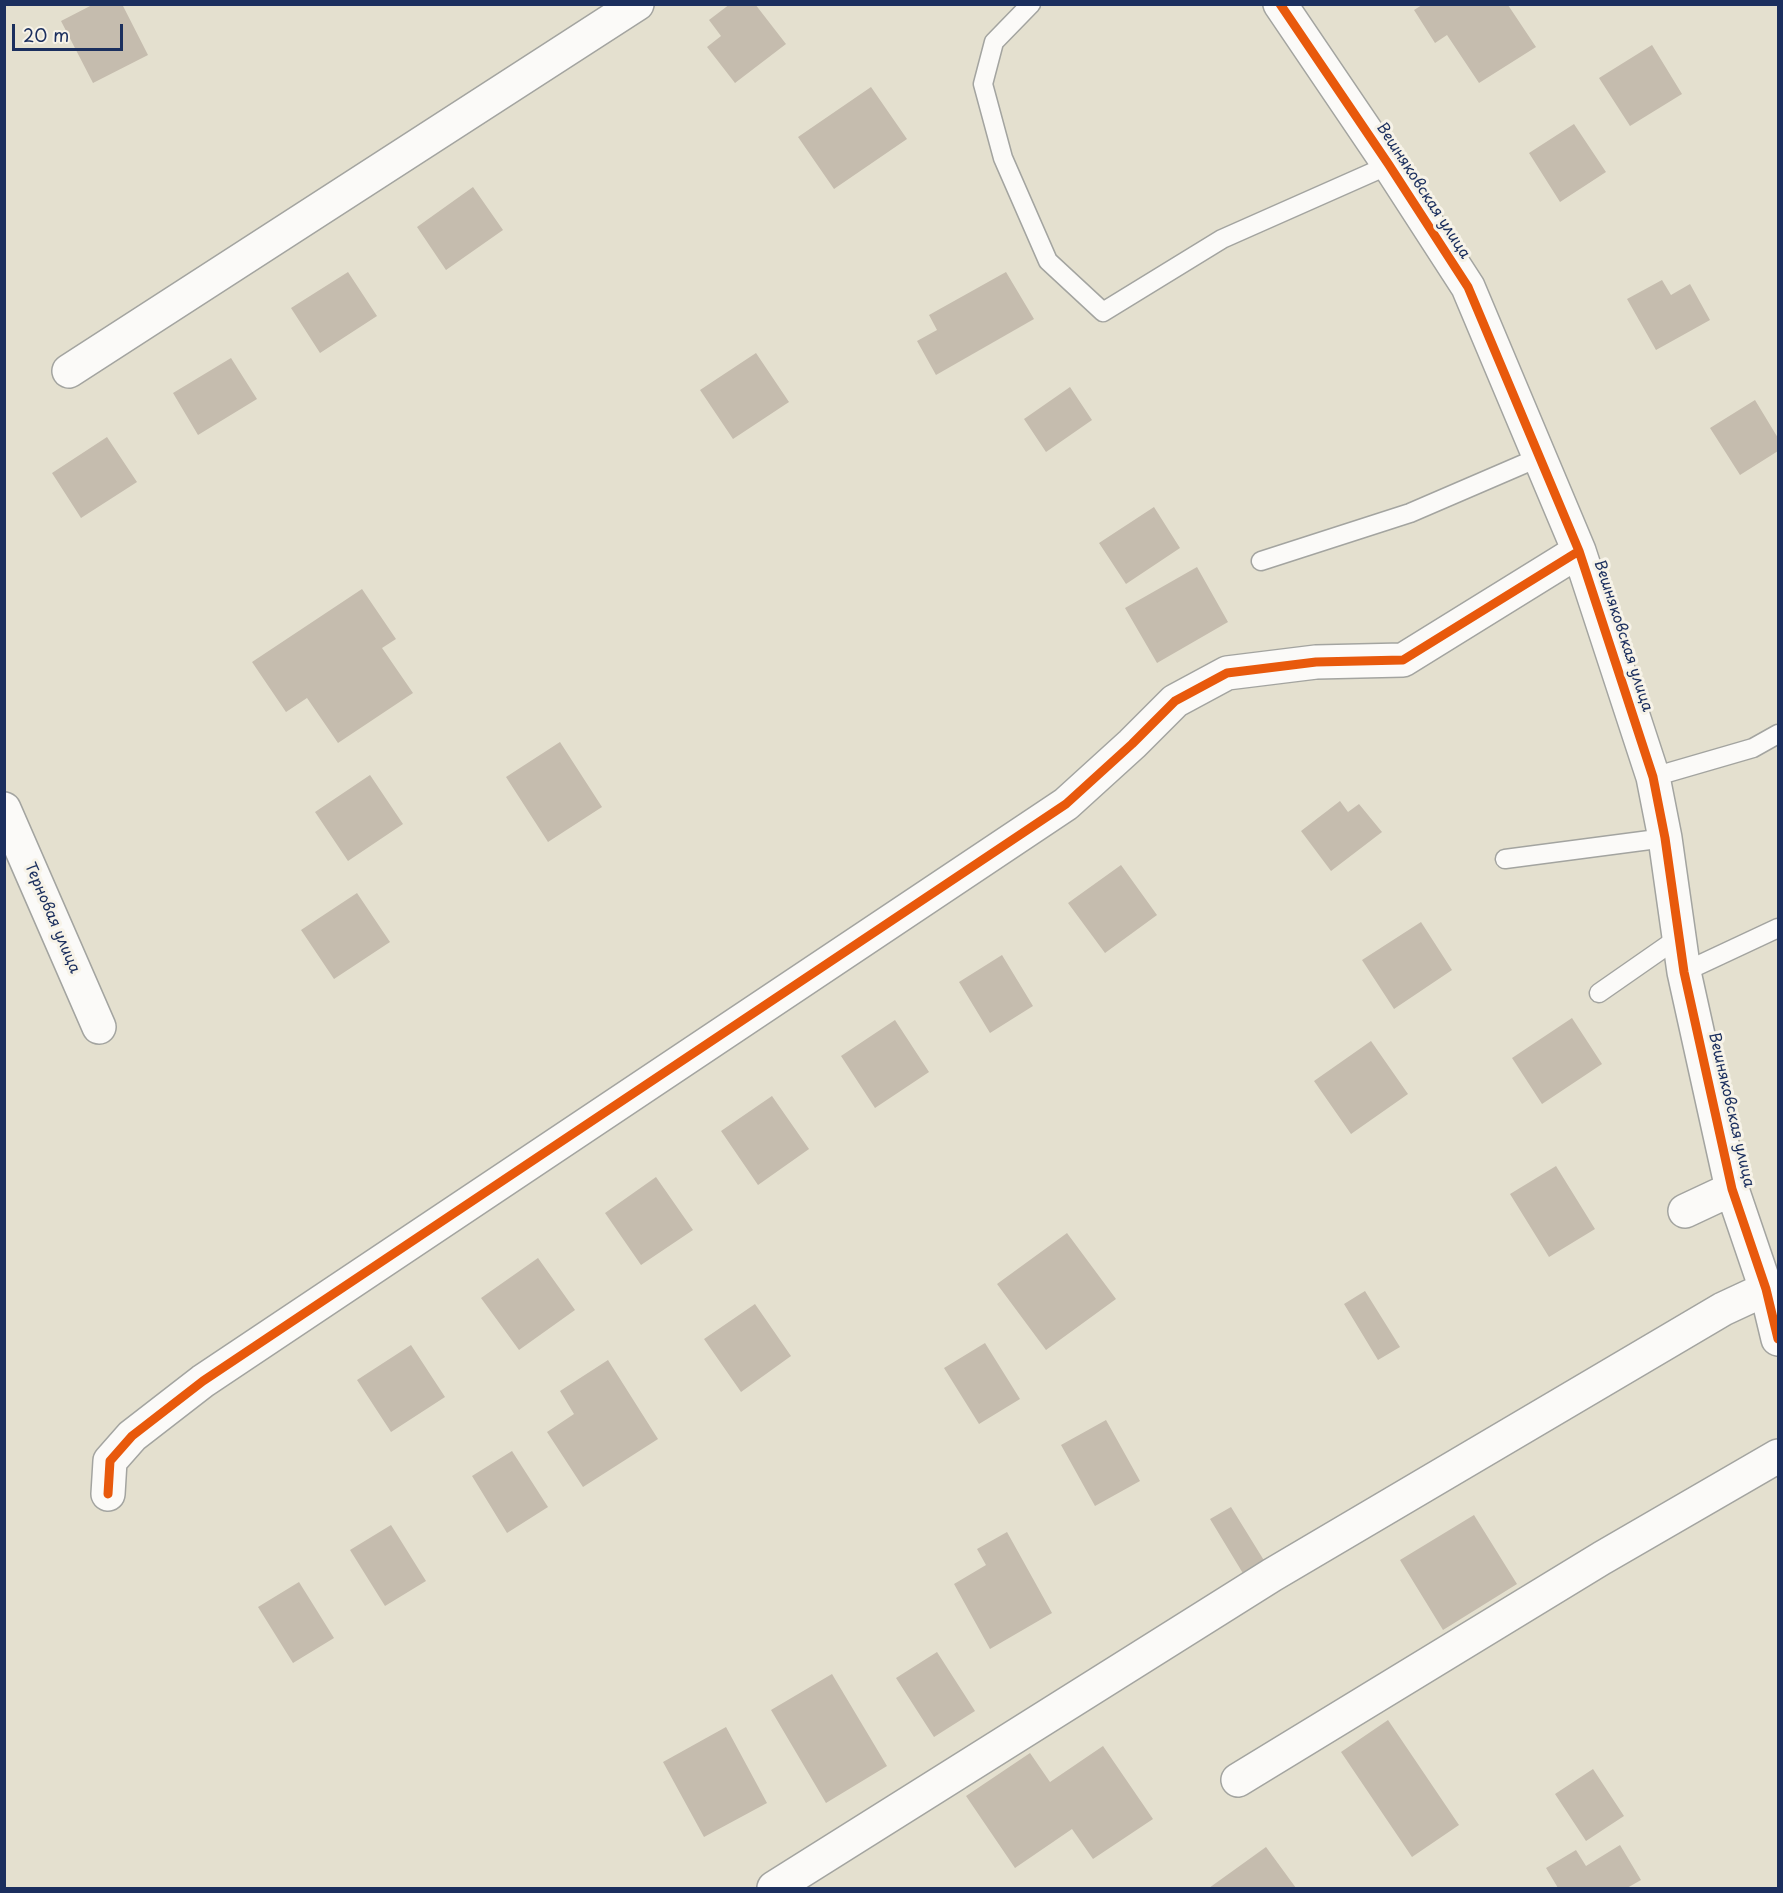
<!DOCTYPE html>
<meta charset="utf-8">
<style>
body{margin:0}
#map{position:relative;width:1783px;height:1893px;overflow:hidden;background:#e4e0cf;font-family:"Playpen Sans",sans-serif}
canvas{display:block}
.frame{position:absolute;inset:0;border:6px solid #1b2f5e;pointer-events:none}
.scale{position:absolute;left:12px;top:24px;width:111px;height:27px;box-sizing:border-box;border:3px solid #1b2f5e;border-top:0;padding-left:8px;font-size:18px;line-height:21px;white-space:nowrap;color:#1b2f5e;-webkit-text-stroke:4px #f7f3e8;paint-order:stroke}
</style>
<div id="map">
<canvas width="1783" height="1893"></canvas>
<div class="frame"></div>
<div class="scale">20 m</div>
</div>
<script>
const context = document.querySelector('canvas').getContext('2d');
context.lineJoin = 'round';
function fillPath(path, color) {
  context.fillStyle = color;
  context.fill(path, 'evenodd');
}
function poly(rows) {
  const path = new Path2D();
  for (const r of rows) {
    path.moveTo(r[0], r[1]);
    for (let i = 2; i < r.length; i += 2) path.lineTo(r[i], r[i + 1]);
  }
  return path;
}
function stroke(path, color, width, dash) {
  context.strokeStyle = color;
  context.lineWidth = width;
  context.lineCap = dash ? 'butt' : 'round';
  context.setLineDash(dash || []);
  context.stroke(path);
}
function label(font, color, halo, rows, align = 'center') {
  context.font = font + ' "Playpen Sans",sans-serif';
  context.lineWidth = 6;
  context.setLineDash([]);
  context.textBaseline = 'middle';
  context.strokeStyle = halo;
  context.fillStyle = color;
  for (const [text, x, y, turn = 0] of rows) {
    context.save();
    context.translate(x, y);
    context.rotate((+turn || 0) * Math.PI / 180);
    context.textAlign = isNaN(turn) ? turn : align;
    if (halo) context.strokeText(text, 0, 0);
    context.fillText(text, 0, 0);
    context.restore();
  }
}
const building = poly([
 [94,4,122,4,148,55,93,83,61,21],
 [730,4,755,4,786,44,735,83,707,47,721,36,709,20],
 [1422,5,1508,5,1536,47,1479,83,1447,35,1435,43,1414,10],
 [1652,45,1682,94,1630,126,1599,78],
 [871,87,907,139,834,189,798,137],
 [1574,124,1606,172,1560,202,1529,153],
 [473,187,503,230,446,270,417,227],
 [348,272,377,316,320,353,291,308],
 [1006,272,1034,319,936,375,917,341,937,330,929,315],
 [1662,280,1671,295,1690,284,1710,320,1656,350,1627,299],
 [756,353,789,402,733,439,700,390],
 [231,358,257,399,198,435,173,393],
 [1070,387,1092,420,1046,452,1024,419],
 [1755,400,1778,438,1778,451,1740,475,1710,428],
 [107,437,137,482,81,518,52,473],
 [1154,507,1180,548,1126,584,1099,543],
 [1197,567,1228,622,1157,663,1125,608],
 [362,589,396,639,382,648,413,693,338,743,307,698,286,712,252,662],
 [560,742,602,807,548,842,506,777],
 [370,775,403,824,348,861,315,812],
 [1340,801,1348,812,1359,804,1382,832,1331,871,1301,831],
 [1121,865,1157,915,1105,953,1068,903],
 [357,893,390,942,334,979,301,930],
 [1421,922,1452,970,1394,1009,1362,960],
 [1002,955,1033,1006,990,1033,959,982],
 [1572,1018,1602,1064,1542,1104,1512,1058],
 [895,1020,929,1072,875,1108,841,1056],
 [1371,1041,1408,1094,1351,1134,1314,1081],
 [772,1096,809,1149,758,1185,721,1131],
 [1556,1166,1595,1229,1549,1257,1510,1194],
 [656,1177,693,1230,641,1265,605,1213],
 [1067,1233,1116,1299,1046,1350,997,1284],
 [538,1258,575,1310,519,1350,481,1298],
 [1365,1291,1400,1347,1378,1360,1344,1304],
 [755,1304,791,1356,741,1392,704,1339],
 [985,1343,1020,1399,979,1424,944,1368],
 [411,1345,445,1397,391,1432,357,1380],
 [608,1360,658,1439,583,1487,547,1432,574,1414,560,1391],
 [1106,1420,1140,1481,1095,1506,1061,1445],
 [512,1451,548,1507,507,1533,472,1476],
 [1231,1507,1265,1562,1244,1575,1210,1519],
 [1474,1515,1517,1584,1443,1630,1400,1560],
 [391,1525,426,1581,385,1606,350,1550],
 [1007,1532,1052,1613,990,1649,954,1584,986,1565,977,1549],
 [299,1582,334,1638,293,1663,258,1607],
 [937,1652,975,1711,934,1737,896,1678],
 [832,1674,887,1766,826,1803,771,1710],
 [1388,1720,1459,1825,1412,1857,1341,1752],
 [726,1727,767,1803,704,1837,663,1762],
 [1103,1746,1153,1819,1093,1859,1072,1829,1015,1868,966,1796,1030,1753,1050,1782],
 [1593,1769,1624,1816,1586,1841,1555,1794],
 [1620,1845,1641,1880,1627,1888,1558,1888,1546,1868,1576,1850,1586,1866],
 [1266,1847,1296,1888,1209,1888]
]);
const lane = poly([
 [1031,4,994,42,983,84,1003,158,1048,261,1103,312,1222,239,1389,165],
 [1261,561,1410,513,1540,457],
 [1653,777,1753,748,1778,734],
 [1505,859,1665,838],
 [1684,972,1778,928],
 [1599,993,1678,938]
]);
const street = poly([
 [1280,4,1389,165,1468,287,1579,551,1653,777,1665,838,1684,972,1732,1189,1766,1289,1778,1339],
 [69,371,637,4],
 [4,809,99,1027],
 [1685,1211,1732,1189],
 [108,1494,110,1461,132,1436,203,1381,1066,804,1132,744,1175,701,1227,673,1316,662,1403,660,1579,551],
 [1238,1780,1602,1558,1778,1456],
 [774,1888,1272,1575,1723,1309,1766,1289]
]);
const cycleway = poly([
 [1280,4,1389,165,1468,287,1579,551,1653,777,1665,838,1684,972,1732,1189,1766,1289,1778,1339],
 [108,1494,110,1461,132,1436,203,1381,1066,804,1132,744,1175,701,1227,673,1316,662,1403,660,1579,551]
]);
const streetNames = [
 ["Вешняковская улица",1423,191,57],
 ["Вешняковская улица",1623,636,72],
 ["Терновая улица",52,918,67],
 ["Вешняковская улица",1731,1110,77]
];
fillPath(building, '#c5bcae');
stroke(lane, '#a3a4a0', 21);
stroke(street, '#a3a4a0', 36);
stroke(lane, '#fbfaf8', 18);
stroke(street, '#fbfaf8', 33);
stroke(cycleway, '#e8590c', 9);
label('15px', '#1b2f5e', '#f7f3e8', streetNames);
</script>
